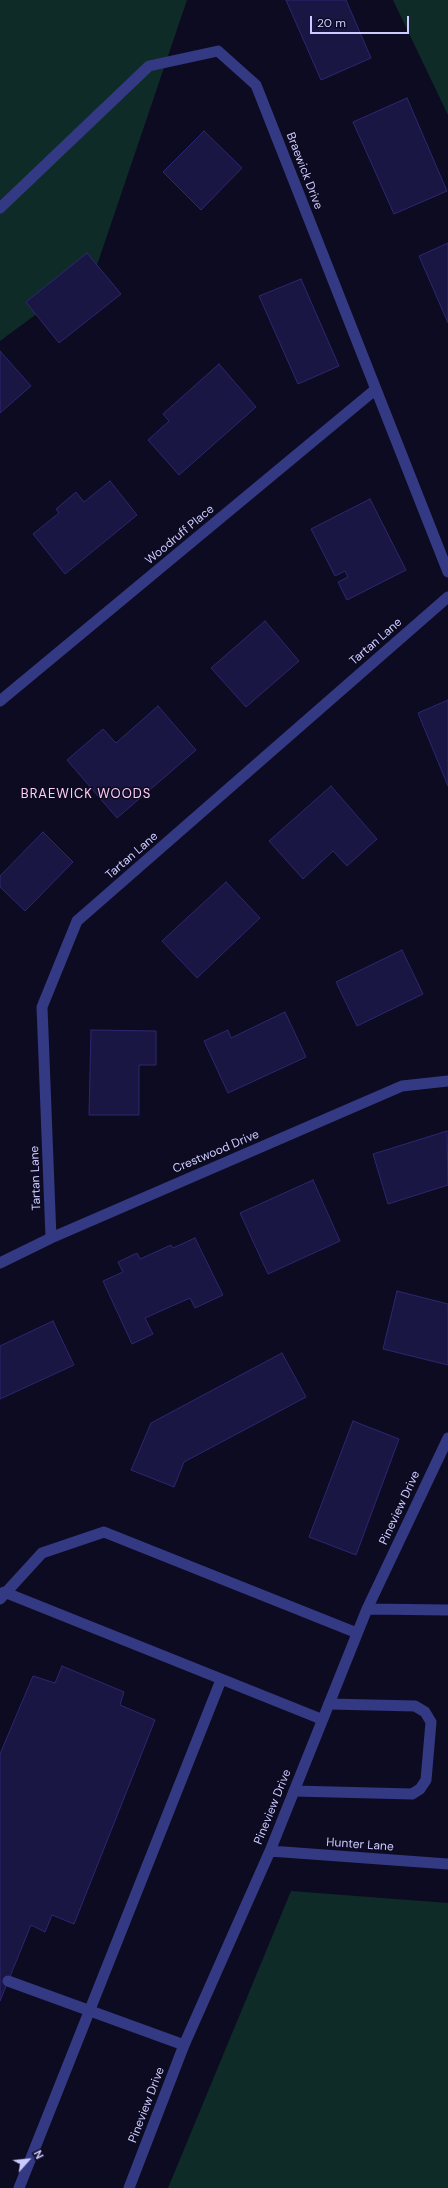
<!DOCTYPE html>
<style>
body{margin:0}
#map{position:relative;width:448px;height:2188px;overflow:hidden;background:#0d0b21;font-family:"DM Sans",sans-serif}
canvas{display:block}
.north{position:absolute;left:8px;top:2140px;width:40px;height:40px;-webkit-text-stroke:3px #0d0b21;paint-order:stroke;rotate:63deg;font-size:11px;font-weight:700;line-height:16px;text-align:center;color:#cccbff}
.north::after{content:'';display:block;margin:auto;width:14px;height:18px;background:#cccbff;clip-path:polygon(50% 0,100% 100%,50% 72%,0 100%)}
.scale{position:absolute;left:310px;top:16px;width:99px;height:18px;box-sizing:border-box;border:2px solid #cccbff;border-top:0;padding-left:5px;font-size:12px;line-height:14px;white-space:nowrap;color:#cccbff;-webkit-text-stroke:3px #0d0b21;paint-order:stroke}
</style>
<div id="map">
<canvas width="448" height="2188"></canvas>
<div class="north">N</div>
<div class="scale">20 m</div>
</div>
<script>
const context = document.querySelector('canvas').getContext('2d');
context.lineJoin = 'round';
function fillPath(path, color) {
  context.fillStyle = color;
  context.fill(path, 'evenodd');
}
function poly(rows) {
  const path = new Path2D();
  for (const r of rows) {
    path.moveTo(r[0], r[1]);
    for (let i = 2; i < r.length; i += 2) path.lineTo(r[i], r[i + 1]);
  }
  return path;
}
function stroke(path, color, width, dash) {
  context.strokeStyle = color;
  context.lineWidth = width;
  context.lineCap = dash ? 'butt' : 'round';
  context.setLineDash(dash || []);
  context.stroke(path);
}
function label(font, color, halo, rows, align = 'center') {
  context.font = font + ' "DM Sans",sans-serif';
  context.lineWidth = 3;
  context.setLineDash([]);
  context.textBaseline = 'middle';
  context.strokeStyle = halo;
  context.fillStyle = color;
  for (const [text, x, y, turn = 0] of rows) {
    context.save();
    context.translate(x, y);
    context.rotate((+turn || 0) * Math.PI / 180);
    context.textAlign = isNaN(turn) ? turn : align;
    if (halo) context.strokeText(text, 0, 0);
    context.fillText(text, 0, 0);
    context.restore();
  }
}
const green = poly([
 [0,0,187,0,95,271,0,341],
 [393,0,448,0,448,115],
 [291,1891,448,1903,448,2188,168,2188]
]);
const building = poly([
 [286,0,346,0,371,58,321,80,286,0],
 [407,98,447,191,394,214,353,122,407,98],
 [204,131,242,168,201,210,163,172,204,131],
 [448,243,448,323,419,256,448,243],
 [87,253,121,294,59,343,26,302,87,253],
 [301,279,339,366,298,384,259,296,301,279],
 [0,351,31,386,0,413,0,351],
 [219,364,256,407,179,475,148,440,169,421,163,414,219,364],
 [110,481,137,515,65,574,33,534,59,513,56,509,76,492,84,502,110,481],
 [370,499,406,570,347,600,338,582,348,577,345,571,335,576,311,529,370,499],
 [265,621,299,661,246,707,211,668,265,621],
 [448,700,448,786,418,713,448,700],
 [158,706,196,750,117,818,67,760,103,729,116,743,158,706],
 [331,786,377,839,347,866,333,851,303,879,269,841,331,786],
 [43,832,73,862,25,911,0,887,0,876,43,832],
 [226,882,260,918,197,978,162,941,226,882],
 [402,950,423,994,357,1026,336,982,402,950],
 [285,1012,306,1057,228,1093,204,1041,228,1030,231,1038,285,1012],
 [91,1030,156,1031,156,1065,139,1065,139,1115,89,1115,91,1030],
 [447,1131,448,1185,388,1204,373,1154,447,1131],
 [313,1180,340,1241,268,1274,240,1213,313,1180],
 [195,1238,223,1295,195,1308,190,1298,145,1318,153,1334,132,1344,103,1281,123,1272,118,1262,137,1253,140,1259,171,1245,173,1248,195,1238],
 [397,1291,448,1304,448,1365,383,1349,397,1291],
 [53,1321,74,1365,0,1399,0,1346,53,1321],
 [282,1353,306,1397,184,1462,174,1487,131,1470,151,1423,282,1353],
 [353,1421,399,1439,356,1555,309,1537,353,1421],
 [62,1666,124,1692,120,1705,155,1720,74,1924,52,1915,45,1932,31,1925,0,2001,0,1754,33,1676,55,1683,62,1666]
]);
const service = poly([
 [4,1592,321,1719],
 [0,1599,42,1553,104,1532,357,1633],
 [294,1791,412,1794,420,1789,426,1780,431,1722,425,1712,415,1706,329,1704],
 [8,1981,184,2045],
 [19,2188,221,1680]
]);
const minor = poly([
 [0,208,149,66,218,51,256,85,448,572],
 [0,701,376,389],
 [51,1238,42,1007,77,921,448,597],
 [0,1263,51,1238,402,1086,448,1081],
 [367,1609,448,1610],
 [270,1851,448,1864],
 [129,2188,184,2045,270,1851,367,1609,448,1438]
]);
const streetNames = [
 ["Braewick Drive",304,171,69],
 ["Woodruff Place",180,535,-40],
 ["Tartan Lane",376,642,-41],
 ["Tartan Lane",132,856,-41],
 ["Crestwood Drive",216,1152,-23],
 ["Tartan Lane",36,1178,-92],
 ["Pineview Drive",400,1508,-65],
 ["Pineview Drive",273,1807,-68],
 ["Hunter Lane",360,1845,4],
 ["Pineview Drive",147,2105,-69]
];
const neighbourhoodNames = [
 ["BRAEWICK WOODS",86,795]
];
fillPath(green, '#0e2b27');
fillPath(building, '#1a1643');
stroke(building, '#2d2771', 1);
stroke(service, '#333983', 11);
stroke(minor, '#333983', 11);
label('12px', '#cccbff', '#0d0b21', streetNames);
context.letterSpacing = '1px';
label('13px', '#ffcdf2', '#0d0b21', neighbourhoodNames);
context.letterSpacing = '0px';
</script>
